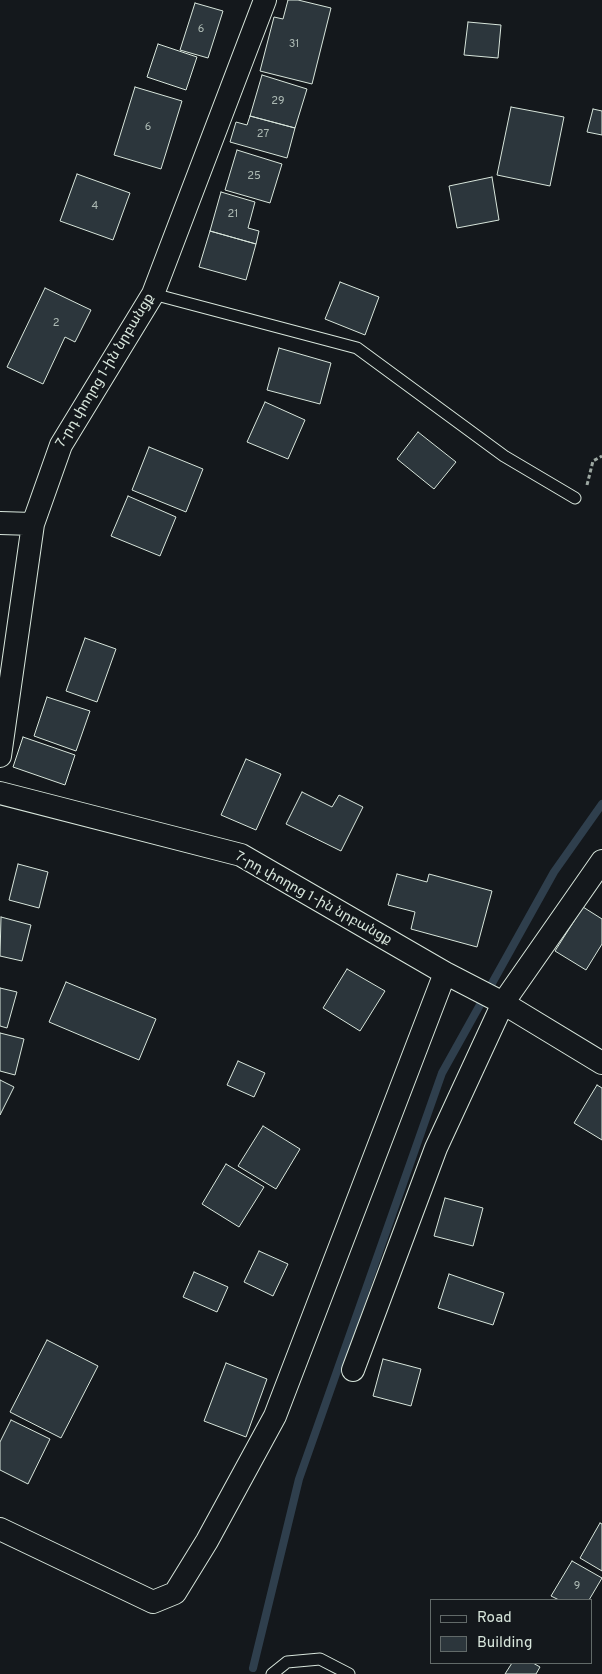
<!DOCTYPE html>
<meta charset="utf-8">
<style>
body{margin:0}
#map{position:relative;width:602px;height:1674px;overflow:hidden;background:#14181c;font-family:Overpass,sans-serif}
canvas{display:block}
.legend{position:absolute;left:430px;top:1599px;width:162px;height:65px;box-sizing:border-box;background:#14181c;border:1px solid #626a69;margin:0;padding:6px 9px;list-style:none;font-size:15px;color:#d8e6dc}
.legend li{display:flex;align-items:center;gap:10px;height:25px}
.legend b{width:25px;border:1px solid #626a69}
</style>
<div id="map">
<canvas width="602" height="1674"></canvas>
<ul class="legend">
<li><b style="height:6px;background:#14181c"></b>Road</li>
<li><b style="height:14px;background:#2c363c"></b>Building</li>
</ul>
</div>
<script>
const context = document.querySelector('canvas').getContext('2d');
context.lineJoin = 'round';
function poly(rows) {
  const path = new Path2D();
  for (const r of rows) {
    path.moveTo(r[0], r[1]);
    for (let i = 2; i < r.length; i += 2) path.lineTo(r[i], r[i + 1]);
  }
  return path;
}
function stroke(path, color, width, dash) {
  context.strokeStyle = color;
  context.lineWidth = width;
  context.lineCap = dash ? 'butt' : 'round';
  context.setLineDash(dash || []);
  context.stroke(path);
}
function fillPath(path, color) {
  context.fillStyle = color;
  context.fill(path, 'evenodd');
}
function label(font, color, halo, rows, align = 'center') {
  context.font = font + ' Overpass,"Noto Sans Armenian",sans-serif';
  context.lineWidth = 4;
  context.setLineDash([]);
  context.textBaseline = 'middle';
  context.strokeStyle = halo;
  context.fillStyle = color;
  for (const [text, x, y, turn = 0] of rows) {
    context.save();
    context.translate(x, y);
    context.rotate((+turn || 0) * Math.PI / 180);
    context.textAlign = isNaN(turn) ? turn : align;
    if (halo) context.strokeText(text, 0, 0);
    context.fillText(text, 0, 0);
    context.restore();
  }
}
const stream = poly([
 [253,1668,299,1479,442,1073,554,872,602,804]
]);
const building = poly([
 [288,0,298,0,331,8,312,84,260,71,274,17,283,19,288,0],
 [195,3,223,11,208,58,180,50,195,3],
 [468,22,501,25,498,58,464,55,468,22],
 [158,44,197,57,186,90,147,77,158,44],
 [262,75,307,89,295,128,250,116,262,75],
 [135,87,182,101,161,169,114,155,135,87],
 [511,107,564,117,550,186,497,175,511,107],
 [593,109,602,111,602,135,587,132,593,109],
 [250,116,295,128,287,158,230,142,236,122,247,125,250,116],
 [237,150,282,164,270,203,225,190,237,150],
 [77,174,130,193,113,240,60,221,77,174],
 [492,177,499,220,457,228,449,186,492,177],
 [221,192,255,202,248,228,259,231,256,244,210,231,221,192],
 [210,231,256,244,246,280,199,267,210,231],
 [340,282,379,297,365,335,325,319,340,282],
 [45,288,91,310,75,342,65,337,43,384,7,367,45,288],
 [279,348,331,363,320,404,267,390,279,348],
 [265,402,305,420,288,459,247,442,265,402],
 [418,432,456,462,434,489,397,459,418,432],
 [149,447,203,469,186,512,132,490,149,447],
 [128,496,176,517,160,556,111,536,128,496],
 [85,638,116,649,97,702,66,691,85,638],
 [47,697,90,711,76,751,34,736,47,697],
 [23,737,75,755,65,785,13,767,23,737],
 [246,759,281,774,256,830,221,815,246,759],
 [302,792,332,807,339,795,363,807,341,851,286,824,302,792],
 [18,864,48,872,39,908,9,900,18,864],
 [397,874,427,882,429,874,492,891,477,947,411,929,415,912,388,905,397,874],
 [583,907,602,919,602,944,586,970,555,951,583,907],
 [1,917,31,925,22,961,0,956,1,917],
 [347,969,385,991,360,1031,323,1008,347,969],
 [66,982,156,1019,139,1060,49,1022,66,982],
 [0,988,17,992,7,1028,0,1026,0,988],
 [0,1033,24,1039,15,1075,0,1071,0,1033],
 [238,1061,265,1073,254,1097,227,1085,238,1061],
 [0,1080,14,1087,0,1115,0,1080],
 [597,1085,602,1088,602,1140,574,1123,597,1085],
 [263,1126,300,1149,276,1189,238,1166,263,1126],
 [226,1164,264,1187,239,1227,202,1204,226,1164],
 [445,1198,483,1208,473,1246,434,1236,445,1198],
 [259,1251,288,1264,273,1296,244,1282,259,1251],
 [194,1272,228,1287,217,1312,183,1297,194,1272],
 [449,1274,504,1293,493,1325,438,1308,449,1274],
 [47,1340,98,1366,61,1438,10,1412,47,1340],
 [383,1359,421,1369,411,1406,373,1396,383,1359],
 [226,1363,267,1379,246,1437,204,1421,226,1363],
 [11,1420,50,1439,28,1484,0,1470,0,1442,11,1420],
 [600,1523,602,1524,602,1571,580,1558,600,1523],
 [572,1561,602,1578,589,1600,559,1600,551,1596,572,1561],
 [512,1663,533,1663,540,1667,536,1674,505,1674,512,1663]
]);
const path = poly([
 [587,485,593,461,602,456]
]);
const lane = poly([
 [153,294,357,348,504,456,575,498],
 [272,1674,287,1662,320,1659,349,1674]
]);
const street = poly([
 [0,523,33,524],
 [0,756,33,524,61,445,153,294,265,0],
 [0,793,241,855,445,973,503,1003,602,1063],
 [353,1370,436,1148,503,1003,602,861],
 [0,1529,153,1602,175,1593,207,1541,275,1416,445,973]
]);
const numberNames = [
 ["6",201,30],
 ["31",294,45],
 ["29",278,102],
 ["6",148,128],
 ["27",263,135],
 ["25",254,177],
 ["4",95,207],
 ["21",233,215],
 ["2",56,324],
 ["9",577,1587]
];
const streetNames = [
 ["7-րդ փողոց 1-ին նրբանցք",106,371,-59],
 ["7-րդ փողոց 1-ին նրբանցք",313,899,29]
];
stroke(stream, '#2f3f4d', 8);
fillPath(building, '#2c363c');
stroke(building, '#d8e6dc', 1);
stroke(lane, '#d8e6dc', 13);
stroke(street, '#d8e6dc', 24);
stroke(path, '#9da8a2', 3, [4, 2.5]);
stroke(lane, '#14181c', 11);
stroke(street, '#14181c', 22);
label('11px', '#adbab4', null, numberNames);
label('14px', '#d8e6dc', '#14181c', streetNames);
</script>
